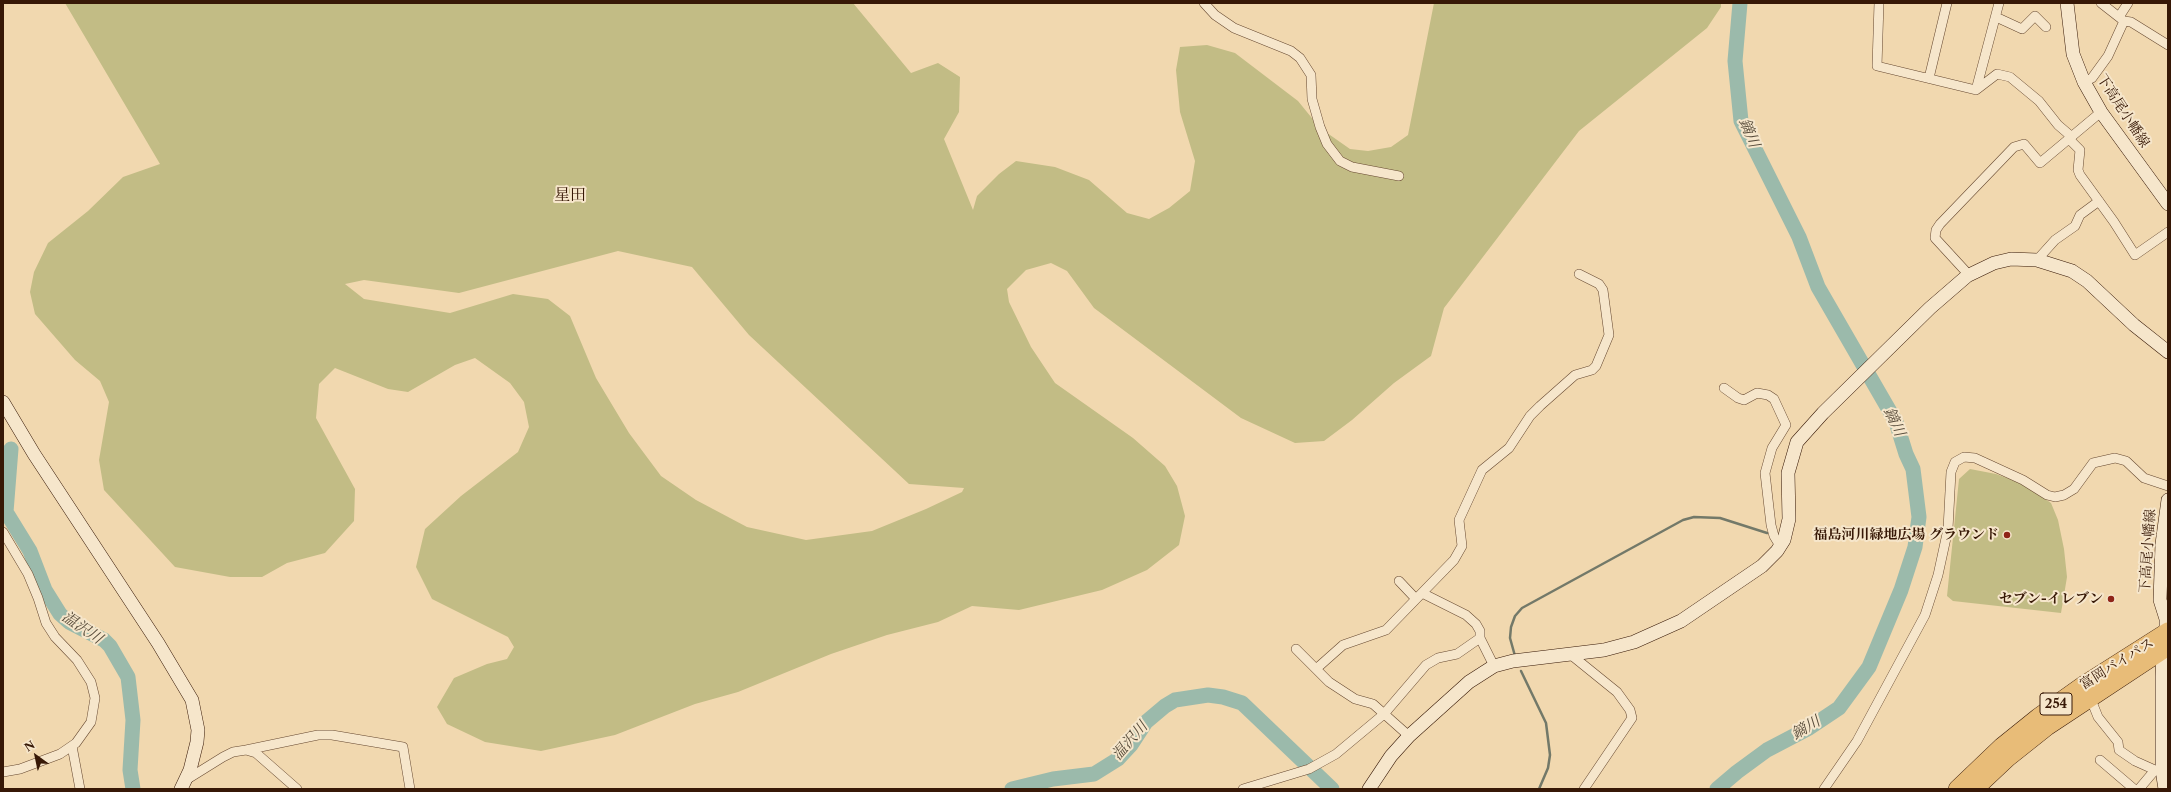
<!DOCTYPE html>
<meta charset="utf-8">
<style>
body{margin:0}
#map{position:relative;width:2171px;height:792px;overflow:hidden;background:#f1d8af;font-family:"Libre Caslon Text",serif}
canvas{display:block}
.frame{position:absolute;inset:0;border:4px solid #371806;pointer-events:none}
.north{position:absolute;left:16px;top:736px;width:40px;height:40px;-webkit-text-stroke:3px #f6e6cb;paint-order:stroke;rotate:327deg;font-size:11px;font-weight:700;line-height:16px;text-align:center;color:#371806}
.north::after{content:'';display:block;margin:auto;width:14px;height:18px;background:#371806;clip-path:polygon(50% 0,100% 100%,50% 72%,0 100%)}
</style>
<div id="map">
<canvas width="2171" height="792"></canvas>
<div class="frame"></div>
<div class="north">N</div>
</div>
<script>
const context = document.querySelector('canvas').getContext('2d');
context.lineJoin = 'round';
function fillPath(path, color) {
  context.fillStyle = color;
  context.fill(path, 'evenodd');
}
function poly(rows) {
  const path = new Path2D();
  for (const r of rows) {
    path.moveTo(r[0], r[1]);
    for (let i = 2; i < r.length; i += 2) path.lineTo(r[i], r[i + 1]);
  }
  return path;
}
function stroke(path, color, width, dash) {
  context.strokeStyle = color;
  context.lineWidth = width;
  context.lineCap = dash ? 'butt' : 'round';
  context.setLineDash(dash || []);
  context.stroke(path);
}
function label(font, color, halo, rows, align = 'center') {
  context.font = font + ' "Libre Caslon Text","Noto Serif JP",serif';
  context.lineWidth = 4;
  context.setLineDash([]);
  context.textBaseline = 'middle';
  context.strokeStyle = halo;
  context.fillStyle = color;
  for (const [text, x, y, turn = 0] of rows) {
    context.save();
    context.translate(x, y);
    context.rotate((+turn || 0) * Math.PI / 180);
    context.textAlign = isNaN(turn) ? turn : align;
    if (halo) context.strokeText(text, 0, 0);
    context.fillText(text, 0, 0);
    context.restore();
  }
}
const green = poly([
 [65,3,853,3,911,73,938,63,960,77,959,112,944,139,973,210,977,196,999,174,1016,161,1055,167,1089,180,1127,213,1149,219,1169,208,1190,191,1195,161,1180,112,1176,70,1180,47,1207,45,1235,53,1298,101,1320,128,1350,149,1368,151,1391,147,1408,135,1434,3,1721,3,1721,7,1707,28,1579,131,1444,308,1431,356,1394,383,1352,420,1324,441,1295,443,1241,418,1094,308,1067,271,1051,263,1026,270,1007,289,1009,302,1031,347,1055,383,1133,438,1165,466,1177,486,1185,516,1179,545,1147,570,1102,590,1019,610,972,606,938,622,887,635,831,654,738,692,695,704,615,735,541,751,485,742,447,724,437,707,454,678,487,664,507,659,514,647,508,637,432,599,416,567,425,529,461,496,518,452,529,427,524,402,510,383,475,358,455,365,408,392,388,389,335,368,319,384,316,418,355,489,354,521,325,553,287,563,262,577,230,577,175,567,104,490,99,460,109,402,100,381,75,360,35,314,30,292,34,272,48,243,88,211,123,177,160,164],
 [618,251,692,267,749,335,909,484,964,488,962,492,926,509,872,531,806,540,747,527,696,500,661,476,629,433,596,378,570,316,548,299,513,294,450,313,364,299,345,284,364,280,459,293],
 [1970,469,1996,474,2023,484,2051,503,2058,520,2064,549,2067,577,2061,613,1953,601,1947,596,1959,479]
]);
const stream = poly([
 [1515,656,1510,638,1511,627,1515,616,1522,608,1683,520,1694,517,1720,518,1767,533],
 [1521,671,1546,723,1550,755,1548,768,1539,789]
]);
const river = poly([
 [11,449,6,512,30,551,45,590,60,614,69,622,104,640,110,646,128,677,133,720,130,770,133,789],
 [1012,789,1053,779,1094,774,1118,759,1131,745,1146,722,1165,706,1175,700,1208,695,1223,697,1242,703,1332,789],
 [1717,789,1737,772,1767,750,1809,728,1839,708,1869,667,1901,590,1915,547,1919,517,1913,469,1906,454,1896,422,1818,287,1799,237,1741,121,1735,61,1740,3]
]);
const street = poly([
 [1204,3,1215,15,1234,28,1291,51,1300,58,1311,75,1312,99,1320,127,1327,144,1340,161,1352,167,1399,176],
 [1879,3,1877,66,1976,90,1999,3],
 [1996,17,2022,29,2035,16,2046,27],
 [2119,17,2128,3],
 [2124,21,2131,22,2168,45],
 [1929,78,1947,3],
 [2084,82,2092,78,2108,56,2124,21,2101,3],
 [1976,90,1997,74,2010,77,2039,101,2058,125,2072,137],
 [2069,139,2080,150,2078,170,2080,175,2114,222,2135,255,2168,232],
 [2037,260,2055,240,2075,226,2080,215,2099,201],
 [1969,275,1935,238,1936,230,1940,224,2014,147,2024,144,2040,163,2101,112],
 [1724,388,1738,398,1744,400,1757,393,1768,395,1774,399,1786,425,1772,448,1765,473,1771,525,1774,536,1780,546],
 [3,532,28,574,38,598,46,623,55,637,77,660,91,682,95,698,91,722,76,743,60,754,20,769,3,772],
 [1399,581,1416,599],
 [1480,638,1494,666],
 [1296,649,1329,682,1355,699,1373,704,1409,736],
 [1570,654,1617,692,1630,710,1632,718,1584,789],
 [1316,669,1343,645,1386,630,1454,560,1462,546,1459,520,1482,470,1509,448,1530,416,1540,406,1575,375,1592,370,1596,366,1609,335,1603,290,1599,284,1579,274],
 [2090,697,2098,717,2118,742,2119,750,2135,761,2155,770,2162,770],
 [72,746,80,789],
 [246,750,318,735,332,735,403,747,410,789],
 [2100,760,2134,789],
 [186,780,223,757,233,752,246,750,256,753,297,789],
 [1243,789,1309,769,1336,754,1384,714,1426,665,1438,658,1457,654,1480,638,1480,631,1476,624,1466,615,1422,593],
 [1824,789,1857,741,1925,615,1938,575,1948,529,1951,472,1955,462,1964,457,1975,458,2023,480,2047,495,2055,497,2064,495,2074,489,2093,463,2115,458,2126,461,2144,478,2168,486],
 [2139,789,2155,770]
]);
const secondary = poly([
 [2067,3,2073,54,2084,82,2101,112,2168,204],
 [3,402,34,454,158,643,192,700,198,730,197,742,190,770,181,789],
 [1369,789,1391,756,1409,736,1469,682,1494,666,1513,661,1604,650,1634,642,1681,621,1762,566,1777,551,1784,540,1789,519,1788,473,1797,442,1823,413,1930,308,1967,276,1994,263,2011,259,2037,260,2072,271,2087,281,2134,325,2168,352],
 [2165,789,2162,770,2162,676,2163,650,2166,632,2166,619,2160,600,2162,544,2168,500]
]);
const highway = poly([
 [1957,789,2002,746,2038,717,2083,685,2168,631],
 [1975,789,2008,758,2047,727,2168,647]
]);
const markers = [
 [2007,535,4,"#8f2418"],
 [2111,599,4,"#8f2418"]
];
const shields = [
 [2056,704,32]
];
const shieldNames = [
 ["254",2056,704]
];
const streetNames = [
 ["下高尾小幡線",2123,111,57],
 ["下高尾小幡線",2148,551,-86],
 ["富岡バイパス",2117,664,-32]
];
const poiNames = [
 ["福島河川緑地広場 グラウンド",1999,535],
 ["セブン-イレブン",2103,599]
];
const waterNames = [
 ["鏑川",1749,133,68],
 ["鏑川",1894,422,65],
 ["温沢川",82,628,34],
 ["鏑川",1806,728,-31],
 ["温沢川",1130,741,-49]
];
const quarterNames = [
 ["星田",570,195]
];
fillPath(green, '#c2bc85');
stroke(stream, '#737969', 2.5);
stroke(river, '#9bbaab', 15);
stroke(street, '#664830', 10);
stroke(secondary, '#371806', 14);
stroke(highway, '#371806', 18);
stroke(street, '#f6e6cb', 9);
stroke(secondary, '#f6e6cb', 13);
stroke(highway, '#e8bc78', 17);
for (const [x, y, r, color] of markers) {
  const dot = new Path2D();
  dot.arc(x, y, r, 0, 2 * Math.PI);
  context.fillStyle = color;
  context.fill(dot);
  stroke(dot, '#f6e6cb', 1.5);
}
for (const [x, y, w] of shields) {
  const box = new Path2D();
  box.roundRect(x - w / 2, y - 11, w, 22, 3);
  context.fillStyle = '#f6e6cb';
  context.fill(box);
  stroke(box, '#371806', 1);
}
label('bold 13px', '#371806', null, shieldNames);
label('14px', '#371806', '#f6e6cb', streetNames);
label('bold 14px', '#371806', '#f6e6cb', poiNames, 'right');
label('italic 15px', '#554938', '#f6e6cb', waterNames);
label('16px', '#371806', '#f6e6cb', quarterNames);
</script>
